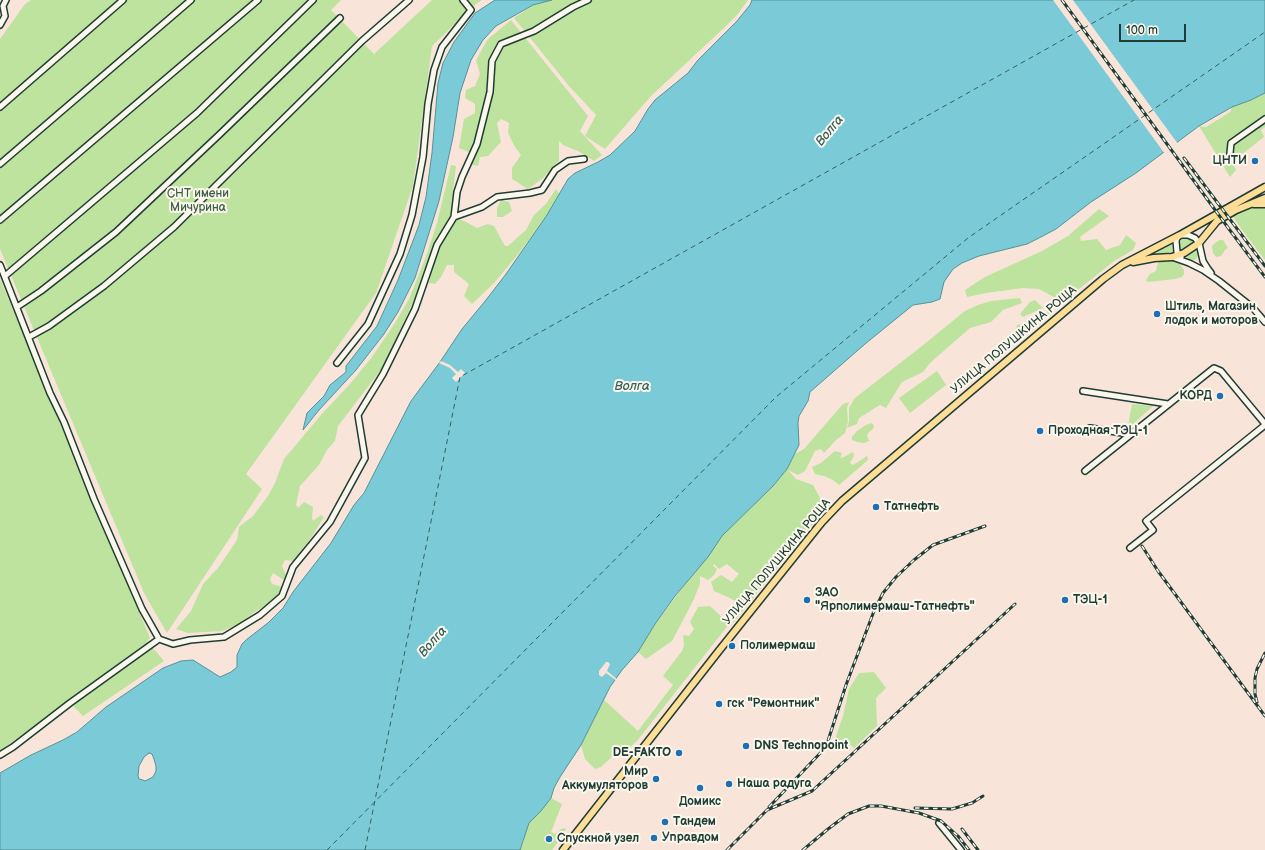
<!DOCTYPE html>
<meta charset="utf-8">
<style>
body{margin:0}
#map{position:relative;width:1265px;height:850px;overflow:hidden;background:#f8e4d9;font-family:"Balsamiq Sans",sans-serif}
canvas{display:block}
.scale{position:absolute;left:1119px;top:24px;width:67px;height:18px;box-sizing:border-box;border:2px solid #1f3d34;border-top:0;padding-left:5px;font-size:12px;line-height:14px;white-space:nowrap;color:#1f3d34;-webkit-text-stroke:3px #fbf7ec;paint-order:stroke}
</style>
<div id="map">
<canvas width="1265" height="850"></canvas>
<div class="scale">100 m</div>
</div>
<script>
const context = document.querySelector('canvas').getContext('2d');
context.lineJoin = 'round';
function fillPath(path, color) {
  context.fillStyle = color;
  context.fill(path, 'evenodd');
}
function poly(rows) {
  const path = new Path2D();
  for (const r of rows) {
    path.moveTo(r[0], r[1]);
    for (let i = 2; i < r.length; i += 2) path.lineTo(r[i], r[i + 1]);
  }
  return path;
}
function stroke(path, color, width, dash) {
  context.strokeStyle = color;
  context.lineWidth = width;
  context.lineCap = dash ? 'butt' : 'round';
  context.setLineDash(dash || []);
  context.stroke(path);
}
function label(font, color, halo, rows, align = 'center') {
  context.font = font + ' "Balsamiq Sans",sans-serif';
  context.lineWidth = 4;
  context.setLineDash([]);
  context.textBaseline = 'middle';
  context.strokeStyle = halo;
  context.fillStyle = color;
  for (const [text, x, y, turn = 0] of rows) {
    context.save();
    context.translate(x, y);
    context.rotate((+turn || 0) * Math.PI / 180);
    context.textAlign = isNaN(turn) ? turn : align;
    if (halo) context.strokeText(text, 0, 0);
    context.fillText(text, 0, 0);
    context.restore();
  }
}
const green = poly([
 [31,0,341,0,331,10,374,54,432,0,482,0,476,4,432,46,413,186,376,293,246,474,262,489,167,633,144,593,0,249,0,39,25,4],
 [552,0,748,0,738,14,726,26,651,96,605,149,585,136,596,115,569,86,514,18,533,5],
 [511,20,588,116,580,131,602,155,594,161,578,151,563,145,559,141,559,161,543,178,528,189,512,179,512,168,521,155,515,147,508,133,509,123,501,119,497,123,501,142,488,156,480,157,478,166,469,164,469,152,459,148,464,119,475,113,475,104,465,98,466,90,475,86,480,74,476,60,488,39],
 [1265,93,1265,127,1261,130,1264,137,1232,162,1236,170,1230,177,1199,126,1206,127,1230,112,1232,107,1251,100],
 [451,165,456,166,450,216,464,221,477,228,488,224,494,226,505,246,508,246,526,230,534,215,546,204,556,189,559,194,547,215,519,253,494,283,472,304,464,296,469,284,454,272,454,265,447,265,441,277,435,284,429,283,431,274,426,273,423,290,413,302,383,367,338,426,335,441,327,450,319,465,300,486,296,505,298,508,304,502,313,507,312,518,313,521,321,515,324,517,310,539,293,561,285,560,282,566,287,577,284,580,273,573,270,579,272,584,282,587,275,601,256,611,239,624,222,631,188,633,176,629,191,611,203,584,218,568,237,540,239,527,253,516,268,496,275,483,284,459,321,415,350,384,372,357,395,323,409,299,425,259,437,223],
 [501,200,509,202,512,211,503,217,497,217,497,208],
 [1254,205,1265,207,1265,260,1242,230,1232,215],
 [1099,209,1109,216,1080,237,1081,241,1097,239,1106,250,1120,245,1126,235,1136,243,1133,250,1114,261,1063,302,1039,289,1023,288,986,293,967,297,965,290,985,277,1042,251,1068,236],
 [1183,238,1191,240,1194,242,1190,246,1179,251,1178,245],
 [1220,240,1223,240,1228,248,1225,250,1221,256,1216,257,1213,253,1212,246,1216,242],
 [1172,242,1172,247,1173,252,1147,255],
 [1197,247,1198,255,1197,258,1193,261,1190,260,1185,256,1190,254],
 [1160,260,1171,261,1180,264,1184,270,1184,274,1182,277,1175,279,1148,282,1146,280,1150,274,1156,271,1157,266],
 [0,279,150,638,147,641,164,661,83,716,68,701,0,751],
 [1020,298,1022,303,1003,310,991,322,970,328,931,362,923,372,902,382,886,408,880,405,859,418,857,424,847,428,849,421,849,408,855,398,922,346,965,311,978,305,991,301],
 [1035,300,1043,308,1023,317,1020,314,1030,302],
 [1054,311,1019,338,1014,334,1017,325,1023,324,1031,321,1039,314,1045,312],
 [937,371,946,385,910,413,899,398],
 [849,402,847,408,848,422,845,433,836,440,824,453,821,449,815,451,805,471,798,475,788,470,796,479,813,485,820,498,827,506,733,623,733,618,736,603,732,599,714,591,711,582,721,575,732,582,739,574,727,564,719,569,714,564,713,566,717,569,714,575,708,580,700,576,700,584,693,601,672,641,646,659,638,652,655,624,722,536,773,486,787,469,793,455,804,449,843,404],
 [1132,404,1153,406,1130,427,1128,426],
 [872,423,874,426,873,429,869,432,867,435,869,441,864,443,857,442,852,440,852,437,857,431,866,425],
 [835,451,842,453,840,458,844,457,853,452,854,456,850,463,853,465,867,456,868,460,839,485,833,480,824,476,815,474,812,467,821,463],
 [710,606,729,624,637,741,623,753,618,751,601,767,595,769,585,759,581,745,604,700,638,731,673,685,663,676,682,651,684,646,683,635,689,636,694,629,690,622,698,607],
 [874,672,886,688,876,698,877,726,854,748,849,744,834,742,843,716,849,689,859,673],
 [551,798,562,804,551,832,555,834,561,829,566,828,564,834,552,850,520,850,524,840,525,831,529,823,541,811]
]);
const water = poly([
 [495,0,552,0,533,5,496,26,483,40,471,60,460,93,453,137,439,201,415,278,398,312,384,334,356,370,319,410,303,430,307,413,324,396,330,385,346,372,346,366,377,326,398,280,419,225,426,197,432,153,438,83,443,63,454,42,475,13,495,0],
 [752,0,1265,0,1265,93,1251,100,1232,107,1199,126,1136,173,1091,202,1056,229,1039,238,1027,244,979,256,962,263,953,269,944,282,940,299,932,302,913,305,865,344,810,392,808,401,799,416,798,423,799,445,787,469,773,486,722,536,708,557,675,596,655,624,638,652,622,670,610,687,581,745,560,777,554,788,551,798,541,811,529,823,520,850,0,850,0,773,31,755,63,740,77,732,106,707,163,668,181,661,193,660,220,677,231,672,237,667,237,655,242,644,246,640,269,622,283,608,293,592,331,543,354,505,364,493,411,401,440,362,462,329,486,300,506,274,547,215,568,179,575,173,598,162,610,155,635,131,648,109,655,100,688,73,698,60,737,21,750,5,752,0],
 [149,753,152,754,154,759,156,766,156,771,153,777,145,781,143,780,139,779,138,776,139,766,144,757,149,753]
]);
const pier = poly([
 [1053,0,1073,0,1178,144,1165,154],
 [441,361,450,365,458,372,461,369,465,373,456,382,452,378,456,374,450,368,439,363],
 [606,662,608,662,610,664,607,671,618,680,617,681,606,673,602,677,599,675,599,671]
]);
const ferry = poly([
 [327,850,776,397,968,238,1265,32],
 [365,850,460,377,1134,0]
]);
const minor = poly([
 [0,25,5,16,3,6,6,0],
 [0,107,123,0],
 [1230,153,1231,143,1265,119],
 [0,164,191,0],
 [454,217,457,192,462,177,477,144,490,92,492,61,501,44,534,31,573,7,588,0],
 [0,220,258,0],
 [1172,257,1189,263,1203,270,1219,281,1253,308,1265,322],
 [1181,257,1177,252,1176,241,1177,238,1180,235,1188,235,1195,238,1199,243,1203,261,1208,269,1211,273],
 [0,265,50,393,64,422,94,499,142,609,159,639,173,644,190,640,224,637,260,615,282,596,293,567,330,522,365,458,358,415,383,374,415,309,437,245,454,217,482,207,497,197,530,193,542,190,555,170,568,161,584,159],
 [5,276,197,113,313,0],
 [17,307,41,291,116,232,220,134,340,18],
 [29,337,49,326,104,286,174,227,362,41,409,0],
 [337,363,368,324,400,254,412,215,423,157,428,104,434,70,442,47,471,10,463,0],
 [1083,391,1168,404],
 [1090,428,1129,434],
 [1085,471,1214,368,1221,371,1265,424],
 [1130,548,1153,530,1146,521,1265,425],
 [0,755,13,747,70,703,159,639],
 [939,823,961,850]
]);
const major = poly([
 [1254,204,1265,204],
 [1133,262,1154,258,1172,257,1184,253,1199,243,1217,221,1236,210,1265,198],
 [563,850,718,652,822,522,842,501,1103,279,1122,265,1180,235,1265,187]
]);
const rail = poly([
 [1062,0,1229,229,1265,277],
 [1184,158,1265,266],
 [1142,546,1158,571,1265,716],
 [1257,702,1255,694,1255,678,1257,669,1265,653],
 [769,807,826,747,846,685,874,611,883,593,896,577,914,560,933,545,985,526],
 [915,808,952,809,972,803,983,796],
 [962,829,978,850],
 [727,850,767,810,812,791,1015,604],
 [803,850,828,829,848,814,869,806,881,806,919,813,941,821,958,836,969,850]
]);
const markers = [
 [1255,161,4,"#1f6fb2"],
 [1157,314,4,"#1f6fb2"],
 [1220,396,4,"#1f6fb2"],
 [1040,431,4,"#1f6fb2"],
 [876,507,4,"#1f6fb2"],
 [807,600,4,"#1f6fb2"],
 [1065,600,4,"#1f6fb2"],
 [732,646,4,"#1f6fb2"],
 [719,704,4,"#1f6fb2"],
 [746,746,4,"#1f6fb2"],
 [679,753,4,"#1f6fb2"],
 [656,779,4,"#1f6fb2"],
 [729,784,4,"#1f6fb2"],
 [700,788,4,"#1f6fb2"],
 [665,822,4,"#1f6fb2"],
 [654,838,4,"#1f6fb2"],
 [549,839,4,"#1f6fb2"]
];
const poiNames = [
 ["ЦНТИ",1247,161,"right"],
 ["Штиль, Магазин",1165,307],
 ["лодок и моторов",1165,321],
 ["КОРД",1212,396,"right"],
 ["Проходная ТЭЦ-1",1048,431],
 ["Татнефть",884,507],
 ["ЗАО",815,593],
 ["\"Ярполимермаш-Татнефть\"",815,607],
 ["ТЭЦ-1",1073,600],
 ["Полимермаш",740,646],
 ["гск \"Ремонтник\"",727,704],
 ["DNS Technopoint",754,746],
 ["DE-FAKTO",671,753,"right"],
 ["Мир",648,772,"right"],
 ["Аккумуляторов",648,786,"right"],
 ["Наша радуга",737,784],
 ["Домикс",700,802,"center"],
 ["Тандем",673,822],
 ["Управдом",662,838],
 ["Спускной узел",557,839]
];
const parkNames = [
 ["СНТ имени",198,194],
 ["Мичурина",198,208]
];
const streetNames = [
 ["УЛИЦА ПОЛУШКИНА РОЩА",1014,340,-40],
 ["УЛИЦА ПОЛУШКИНА РОЩА",777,562,-50]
];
const waterNames = [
 ["Волга",830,131,-50],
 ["Волга",632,387],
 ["Волга",433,642,-49]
];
fillPath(green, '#bde39e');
fillPath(water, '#7bcad8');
stroke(water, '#569296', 1);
fillPath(pier, '#f8e4d9');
stroke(ferry, '#36605d', 1, [5, 4]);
stroke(minor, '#1f3d34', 8);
stroke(major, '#1f3d34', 9);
stroke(minor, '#fbf7ec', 5);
stroke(major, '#fedd96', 6);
stroke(rail, '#1f3d34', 3);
stroke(rail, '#fbf7ec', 1.5, [4.5]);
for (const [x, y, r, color] of markers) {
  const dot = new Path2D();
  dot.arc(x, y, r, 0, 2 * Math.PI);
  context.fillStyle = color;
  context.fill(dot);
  stroke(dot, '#fbf7ec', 1.5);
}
label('bold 12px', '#1f3d34', '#fbf7ec', poiNames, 'left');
label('12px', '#3f5e49', '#fbf7ec', parkNames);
label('12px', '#1f3d34', '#fbf7ec', streetNames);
label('italic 13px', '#36605d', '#fbf7ec', waterNames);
</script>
